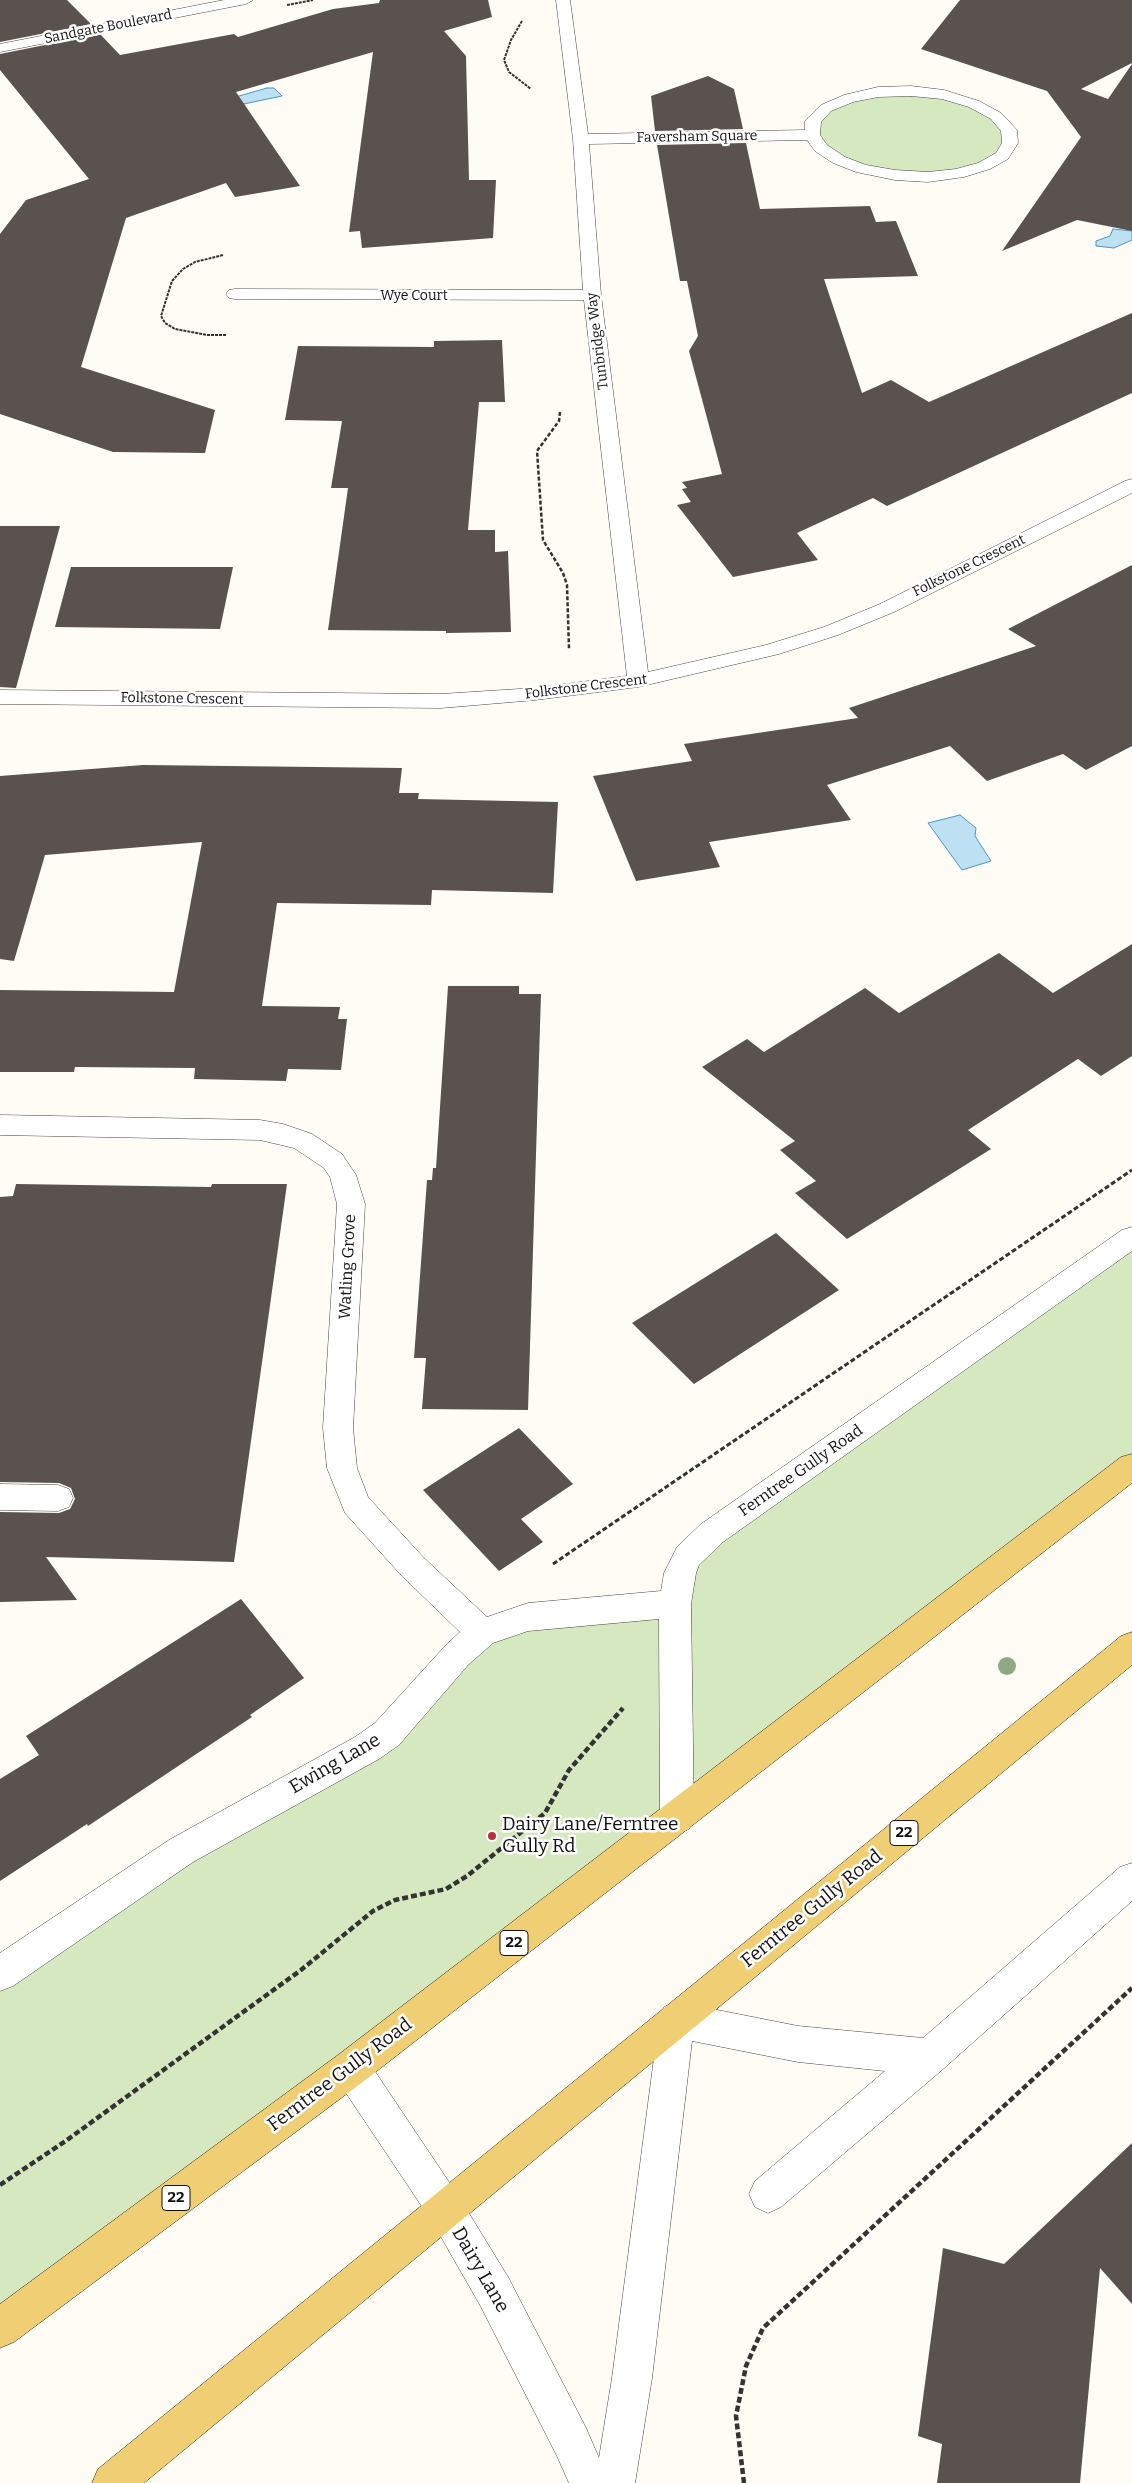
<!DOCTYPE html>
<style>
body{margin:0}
canvas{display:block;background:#fefcf5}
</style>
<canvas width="1132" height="2483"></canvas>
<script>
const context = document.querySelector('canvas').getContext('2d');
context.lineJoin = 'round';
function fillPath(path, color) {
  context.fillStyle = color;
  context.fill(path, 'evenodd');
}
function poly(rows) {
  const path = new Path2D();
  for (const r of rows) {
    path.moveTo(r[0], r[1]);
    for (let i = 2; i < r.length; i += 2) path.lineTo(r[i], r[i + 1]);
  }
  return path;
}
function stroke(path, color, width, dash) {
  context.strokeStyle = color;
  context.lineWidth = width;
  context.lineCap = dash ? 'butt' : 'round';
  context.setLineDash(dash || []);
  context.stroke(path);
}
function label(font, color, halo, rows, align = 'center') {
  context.font = font + ' Bitter,serif';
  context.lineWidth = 5;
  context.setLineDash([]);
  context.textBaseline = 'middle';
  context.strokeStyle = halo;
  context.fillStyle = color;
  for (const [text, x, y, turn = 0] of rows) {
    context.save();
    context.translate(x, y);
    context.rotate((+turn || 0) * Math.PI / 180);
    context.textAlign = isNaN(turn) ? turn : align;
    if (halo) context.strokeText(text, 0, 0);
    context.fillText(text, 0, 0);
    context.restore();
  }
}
const green = poly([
 [911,91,974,104,1009,130,1002,156,958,174,862,169,821,148,813,122,849,98],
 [1132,1237,1132,1466,0,2328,0,1974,345,1762,482,1633,675,1604,680,1573]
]);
const water = poly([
 [267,88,274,88,282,96,239,105,232,98,267,88],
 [1113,229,1132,231,1132,240,1114,248,1096,246,1096,241,1110,236,1113,229],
 [960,815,976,828,975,836,991,861,962,870,928,823,960,815]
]);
const building = poly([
 [0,0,67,0,91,24,0,42],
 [380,0,488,0,492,17,444,31,466,56,469,180,496,180,493,238,362,248,360,231,349,232,373,52,236,92,300,186,235,197,226,183,126,218,81,367,215,410,205,453,113,452,0,414,0,234,26,200,89,179,0,70,0,54,100,34,120,55,234,34,238,37,333,9,379,3],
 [960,0,1132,0,1132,63,1081,89,1108,99,1132,64,1132,231,1077,220,1002,251,1081,137,1047,91,921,49],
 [708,76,734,89,743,129,655,131,651,96],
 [746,143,760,209,870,206,876,222,896,221,918,276,824,279,862,393,891,380,929,402,1132,313,1132,393,887,506,873,498,797,533,818,560,733,577,677,505,691,502,682,489,687,488,682,482,722,474,689,351,698,336,687,281,680,281,657,145],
 [502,340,505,402,479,402,468,530,495,530,495,552,508,551,511,632,446,633,446,631,328,630,348,488,331,488,342,421,285,420,298,346,434,347,434,341],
 [0,526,60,526,16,688,0,687],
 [1132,565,1132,746,1086,770,1063,754,987,781,950,746,827,785,851,820,709,842,720,867,636,881,593,776,692,761,684,744,858,718,849,708,1036,646,1008,629],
 [71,567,233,567,220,629,55,627],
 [143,765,402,768,399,793,419,793,418,799,558,802,553,893,432,890,431,905,277,903,262,1006,340,1007,338,1019,347,1019,341,1070,288,1069,286,1081,194,1079,195,1068,75,1067,74,1072,0,1072,0,990,174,992,202,842,45,855,14,961,0,959,0,776],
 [1132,944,1132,1056,1101,1076,1078,1059,968,1130,991,1149,847,1239,795,1193,816,1181,780,1150,795,1141,702,1067,747,1039,764,1052,865,988,899,1013,999,953,1053,993],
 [448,986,519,986,519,994,541,994,528,1410,422,1409,426,1358,414,1358,427,1180,432,1180,433,1168,436,1168],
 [16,1184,211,1187,212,1184,287,1184,234,1562,46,1557,77,1600,0,1602,0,1512,59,1513,70,1509,75,1499,71,1488,59,1483,0,1482,0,1197,13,1196],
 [776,1233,839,1290,694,1384,632,1323],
 [519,1428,573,1484,521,1519,543,1542,499,1571,423,1490],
 [241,1599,304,1678,250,1715,252,1717,88,1826,87,1824,0,1881,0,1779,39,1755,26,1736],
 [1132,2143,1132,2304,1100,2268,1080,2483,937,2483,942,2444,918,2436,943,2248,1004,2264]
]);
const pathFar3 = poly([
 [287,5,313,0],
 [522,21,511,40,504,60,509,72,531,89],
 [223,255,195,262,183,269,172,281,161,316,165,323,175,329,207,335,227,335]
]);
const pathFar2 = poly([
 [560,412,559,421,537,451,543,540,563,573,567,585,569,649]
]);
const pathFar1 = poly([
 [553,1564,1132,1170]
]);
const path = poly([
 [0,2185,67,2140,301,1970,373,1911,395,1900,446,1889,467,1876,545,1813,569,1770,623,1708],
 [744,2483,736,2416,746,2366,763,2328,1132,1988]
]);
const minor = poly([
 [224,0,253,0,246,4,0,52,0,44,224,0],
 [556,0,570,0,588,134,805,130,805,121,821,105,844,95,878,87,911,86,944,90,979,101,1001,113,1017,130,1018,143,1008,159,990,169,964,177,928,182,895,180,856,172,833,163,815,151,807,140,589,144,601,295,648,672,766,645,824,627,880,604,1125,481,1132,479,1132,493,894,612,838,635,779,654,638,687,535,700,441,708,0,704,0,690,441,694,535,688,627,676,584,300,235,299,229,298,226,294,229,290,235,289,583,290,573,139,556,0],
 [911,96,942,99,969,107,991,119,1001,131,1002,143,996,153,978,163,956,169,928,172,895,170,866,165,845,157,827,145,820,135,821,122,831,111,853,102,878,97,911,96],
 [0,1115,260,1120,283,1124,312,1134,342,1154,356,1175,365,1204,353,1428,357,1468,368,1497,378,1508,424,1558,487,1617,528,1603,661,1591,664,1573,677,1547,701,1524,1122,1230,1132,1227,1132,1251,723,1542,699,1565,696,1573,691,1604,694,1818,689,1829,677,1834,665,1829,660,1818,659,1619,528,1631,493,1643,468,1665,399,1745,379,1759,193,1862,13,1986,0,1991,0,1953,169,1840,355,1737,375,1723,446,1645,460,1632,402,1576,345,1513,327,1468,323,1428,337,1204,330,1177,324,1168,294,1148,260,1140,0,1135,0,1115],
 [0,1484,58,1485,69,1489,73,1498,69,1507,58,1511,0,1510,0,1484],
 [1132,1863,1132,1901,942,2070,781,2207,768,2213,755,2207,749,2194,755,2181,885,2071,798,2062,692,2041,652,2378,635,2483,569,2483,557,2456,480,2305,433,2223,338,2081,333,2068,338,2055,351,2050,364,2055,459,2197,508,2277,586,2428,599,2458,612,2378,659,2020,664,2007,677,2002,798,2026,923,2038,1120,1867,1132,1863]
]);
const major = poly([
 [1132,1454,1132,1483,364,2081,14,2342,0,2348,0,2304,338,2055,1121,1457,1132,1454],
 [1132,1632,1132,1665,144,2483,92,2483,98,2469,1121,1636,1132,1632]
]);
const trees = [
 [1007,1666]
];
const markers = [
 [492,1836,5,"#b9313b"]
];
const farStreetnames = [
 ["Sandgate Boulevard",108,27,-11],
 ["Faversham Square",697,137,-1],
 ["Wye Court",414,296],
 ["Tunbridge Way",598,341,-97],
 ["Folkstone Crescent",969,566,-26],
 ["Folkstone Crescent",586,687,-7],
 ["Folkstone Crescent",182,699,1]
];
const shields = [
 [904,1833,28],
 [514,1943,28],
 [176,2198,28]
];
const shieldNames = [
 ["22",904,1833],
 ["22",514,1943],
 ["22",176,2198]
];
const streetNames = [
 ["Watling Grove",348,1267,-87],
 ["Ferntree Gully Road",801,1471,-35]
];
const nearStreetnames = [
 ["Ewing Lane",335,1764,-30],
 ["Ferntree Gully Road",812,1909,-39],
 ["Ferntree Gully Road",340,2075,-37],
 ["Dairy Lane",480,2270,60]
];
const nearPoinames = [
 ["Dairy Lane/Ferntree",502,1825],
 ["Gully Rd",502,1847]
];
fillPath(green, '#d6e8c0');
fillPath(water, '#bde0f3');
stroke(water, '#4997c5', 1);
fillPath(building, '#59524e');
stroke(minor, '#444', 1);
stroke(major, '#222', 1);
stroke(pathFar3, '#333', 2, [3, 1]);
stroke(pathFar2, '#333', 2.5, [4, 2]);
stroke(pathFar1, '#333', 3, [5, 2.5]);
stroke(path, '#333', 4.5, [6, 3]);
fillPath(minor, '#fff');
fillPath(major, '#efce74');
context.fillStyle = '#8fa982';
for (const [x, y] of trees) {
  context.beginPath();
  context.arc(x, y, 9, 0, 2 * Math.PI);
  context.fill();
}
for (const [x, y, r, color] of markers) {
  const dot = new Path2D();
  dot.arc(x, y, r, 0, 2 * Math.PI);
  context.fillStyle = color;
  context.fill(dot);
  stroke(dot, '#fff', 2);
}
label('14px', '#111', '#fff', farStreetnames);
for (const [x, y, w] of shields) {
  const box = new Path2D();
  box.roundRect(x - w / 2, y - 12.5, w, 25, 4);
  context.fillStyle = '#fff';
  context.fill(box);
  stroke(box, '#111', 1);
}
label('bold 15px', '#111', null, shieldNames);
label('16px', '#111', '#fff', streetNames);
label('19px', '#111', '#fff', nearStreetnames);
label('19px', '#111', '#fff', nearPoinames, 'left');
</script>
